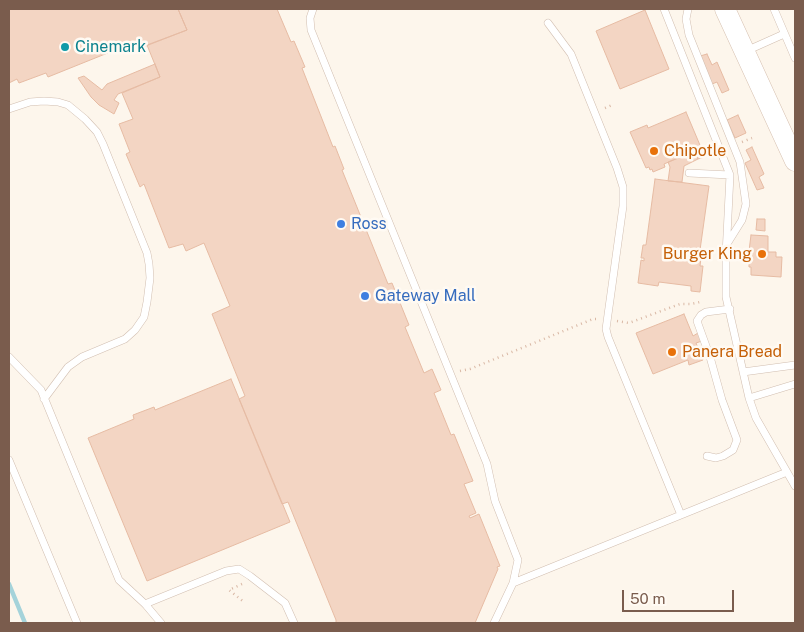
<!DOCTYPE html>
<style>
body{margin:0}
#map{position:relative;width:804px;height:632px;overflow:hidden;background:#fdf6ec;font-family:"Public Sans",sans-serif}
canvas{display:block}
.frame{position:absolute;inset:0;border:10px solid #7a5c4d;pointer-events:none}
.scale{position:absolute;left:622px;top:590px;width:112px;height:22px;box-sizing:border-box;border:2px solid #7a5c4d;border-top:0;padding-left:6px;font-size:15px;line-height:18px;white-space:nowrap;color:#7a5c4d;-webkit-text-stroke:4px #fffaf3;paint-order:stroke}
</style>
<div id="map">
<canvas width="804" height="632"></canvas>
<div class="frame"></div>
<div class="scale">50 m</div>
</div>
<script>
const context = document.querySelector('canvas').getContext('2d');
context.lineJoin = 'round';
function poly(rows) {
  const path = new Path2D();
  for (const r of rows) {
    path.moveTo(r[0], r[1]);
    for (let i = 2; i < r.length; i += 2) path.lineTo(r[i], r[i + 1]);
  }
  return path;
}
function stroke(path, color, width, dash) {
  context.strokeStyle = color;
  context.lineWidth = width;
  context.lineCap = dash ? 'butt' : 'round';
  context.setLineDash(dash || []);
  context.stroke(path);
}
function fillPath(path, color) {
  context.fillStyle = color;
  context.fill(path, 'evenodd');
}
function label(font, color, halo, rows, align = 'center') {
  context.font = font + ' "Public Sans",sans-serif';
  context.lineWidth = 5;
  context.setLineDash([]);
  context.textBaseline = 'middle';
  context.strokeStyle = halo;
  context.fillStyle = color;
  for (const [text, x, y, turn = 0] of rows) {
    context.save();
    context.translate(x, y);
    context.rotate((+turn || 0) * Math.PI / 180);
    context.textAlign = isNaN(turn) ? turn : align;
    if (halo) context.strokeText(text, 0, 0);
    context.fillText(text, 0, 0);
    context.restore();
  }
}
const stream = poly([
 [9,584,25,623]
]);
const building = poly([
 [9,9,178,9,187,30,138,49,135,42,48,77,46,73,19,83,17,79,9,83,9,9],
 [178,9,277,9,291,42,294,41,305,67,302,68,333,147,335,146,344,169,342,170,388,284,392,283,409,325,405,327,424,373,432,369,441,390,434,393,451,435,454,434,473,481,464,484,476,513,469,516,470,518,479,514,500,566,497,567,498,569,475,623,336,623,336,620,288,502,282,504,239,399,245,396,212,314,230,306,204,243,186,251,183,244,169,248,144,184,140,187,126,154,130,152,119,124,133,119,122,93,160,77,147,45,187,30,178,9],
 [645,10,669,69,620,89,596,31,645,10],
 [707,54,712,65,717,62,729,90,722,93,717,82,712,84,700,56,707,54],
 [155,64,160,77,118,94,114,100,119,103,114,114,99,105,91,97,78,78,84,76,102,90,107,84,155,64],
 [686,112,705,157,698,159,695,151,664,164,665,167,653,172,652,169,650,170,649,167,646,168,630,132,647,125,648,128,686,112],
 [738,115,746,133,735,138,727,120,738,115],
 [752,147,764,174,759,177,764,188,757,190,745,163,751,160,746,150,752,147],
 [695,151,698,159,684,166,682,182,668,181,670,167,668,162,695,151],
 [655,179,709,186,700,250,702,250,700,266,703,266,700,292,691,291,691,286,659,282,658,286,638,283,641,260,644,261,644,258,641,258,643,245,646,245,655,179],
 [757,219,765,219,765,231,756,230,757,219],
 [751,235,768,236,768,252,776,252,776,257,782,257,781,277,751,275,751,267,749,267,749,259,748,259,751,235],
 [684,314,693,336,698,333,702,341,696,343,703,360,689,365,688,360,653,374,636,333,684,314],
 [231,379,290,522,147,581,88,438,134,419,133,415,154,407,155,410,231,379]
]);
const path = poly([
 [605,108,612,105],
 [742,142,752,138],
 [617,321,629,323,680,304,691,304,700,302],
 [460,371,470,369,593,319,596,319],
 [242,584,229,590,244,602]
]);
const service = poly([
 [313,9,310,18,311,30,487,464,495,501,518,560,513,583,494,623],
 [664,9,730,175,726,255,726,297,749,398,756,418,795,486],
 [688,9,686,19,689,35,740,162,746,204,742,220,727,244],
 [774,9,795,58],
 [548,23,571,54,617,168,623,187,623,206,606,329,608,337,681,515],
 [746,51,784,34],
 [9,109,30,102,44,101,58,102,68,105,85,119,97,132,103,144,147,253,149,264,150,278,147,302,144,317,135,330,125,339,82,357,68,367,44,399],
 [689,173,730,175],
 [9,357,41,390,119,580,145,604,161,623],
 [743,372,795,365],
 [749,398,795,384],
 [707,456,716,458,723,456,733,450,737,440,722,400,710,357,697,321,701,315,706,312,730,309],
 [9,460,77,623],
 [513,583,787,472],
 [145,604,226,571,239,569,250,576,285,603,294,623]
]);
const secondary = poly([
 [725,9,795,161]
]);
const markers = [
 [65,47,5,"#0f9aa8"],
 [654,151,5,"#e8710a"],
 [341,224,5,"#3f7fe0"],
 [762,254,5,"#e8710a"],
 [365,296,5,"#3f7fe0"],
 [672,352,5,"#e8710a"]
];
const cultureNames = [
 ["Cinemark",75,47]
];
const foodNames = [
 ["Chipotle",664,151],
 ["Burger King",752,254,"right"],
 ["Panera Bread",682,352]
];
const shopNames = [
 ["Ross",351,224],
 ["Gateway Mall",375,296]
];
stroke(stream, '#a5d3da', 4.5);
fillPath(building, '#f3d5c3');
stroke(building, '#e6bba3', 1);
stroke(service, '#d1beb0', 8);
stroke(secondary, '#d6c0b0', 21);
stroke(path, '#d9b8a5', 2.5, [1, 4]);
stroke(service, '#fff', 7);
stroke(secondary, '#fff', 20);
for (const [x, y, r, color] of markers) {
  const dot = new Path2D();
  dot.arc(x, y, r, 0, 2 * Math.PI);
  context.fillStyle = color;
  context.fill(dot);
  stroke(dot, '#fffaf3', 2);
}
label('16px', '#0d838f', '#fffaf3', cultureNames, 'left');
label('16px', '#c56008', '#fffaf3', foodNames, 'left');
label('16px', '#366cbe', '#fffaf3', shopNames, 'left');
</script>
